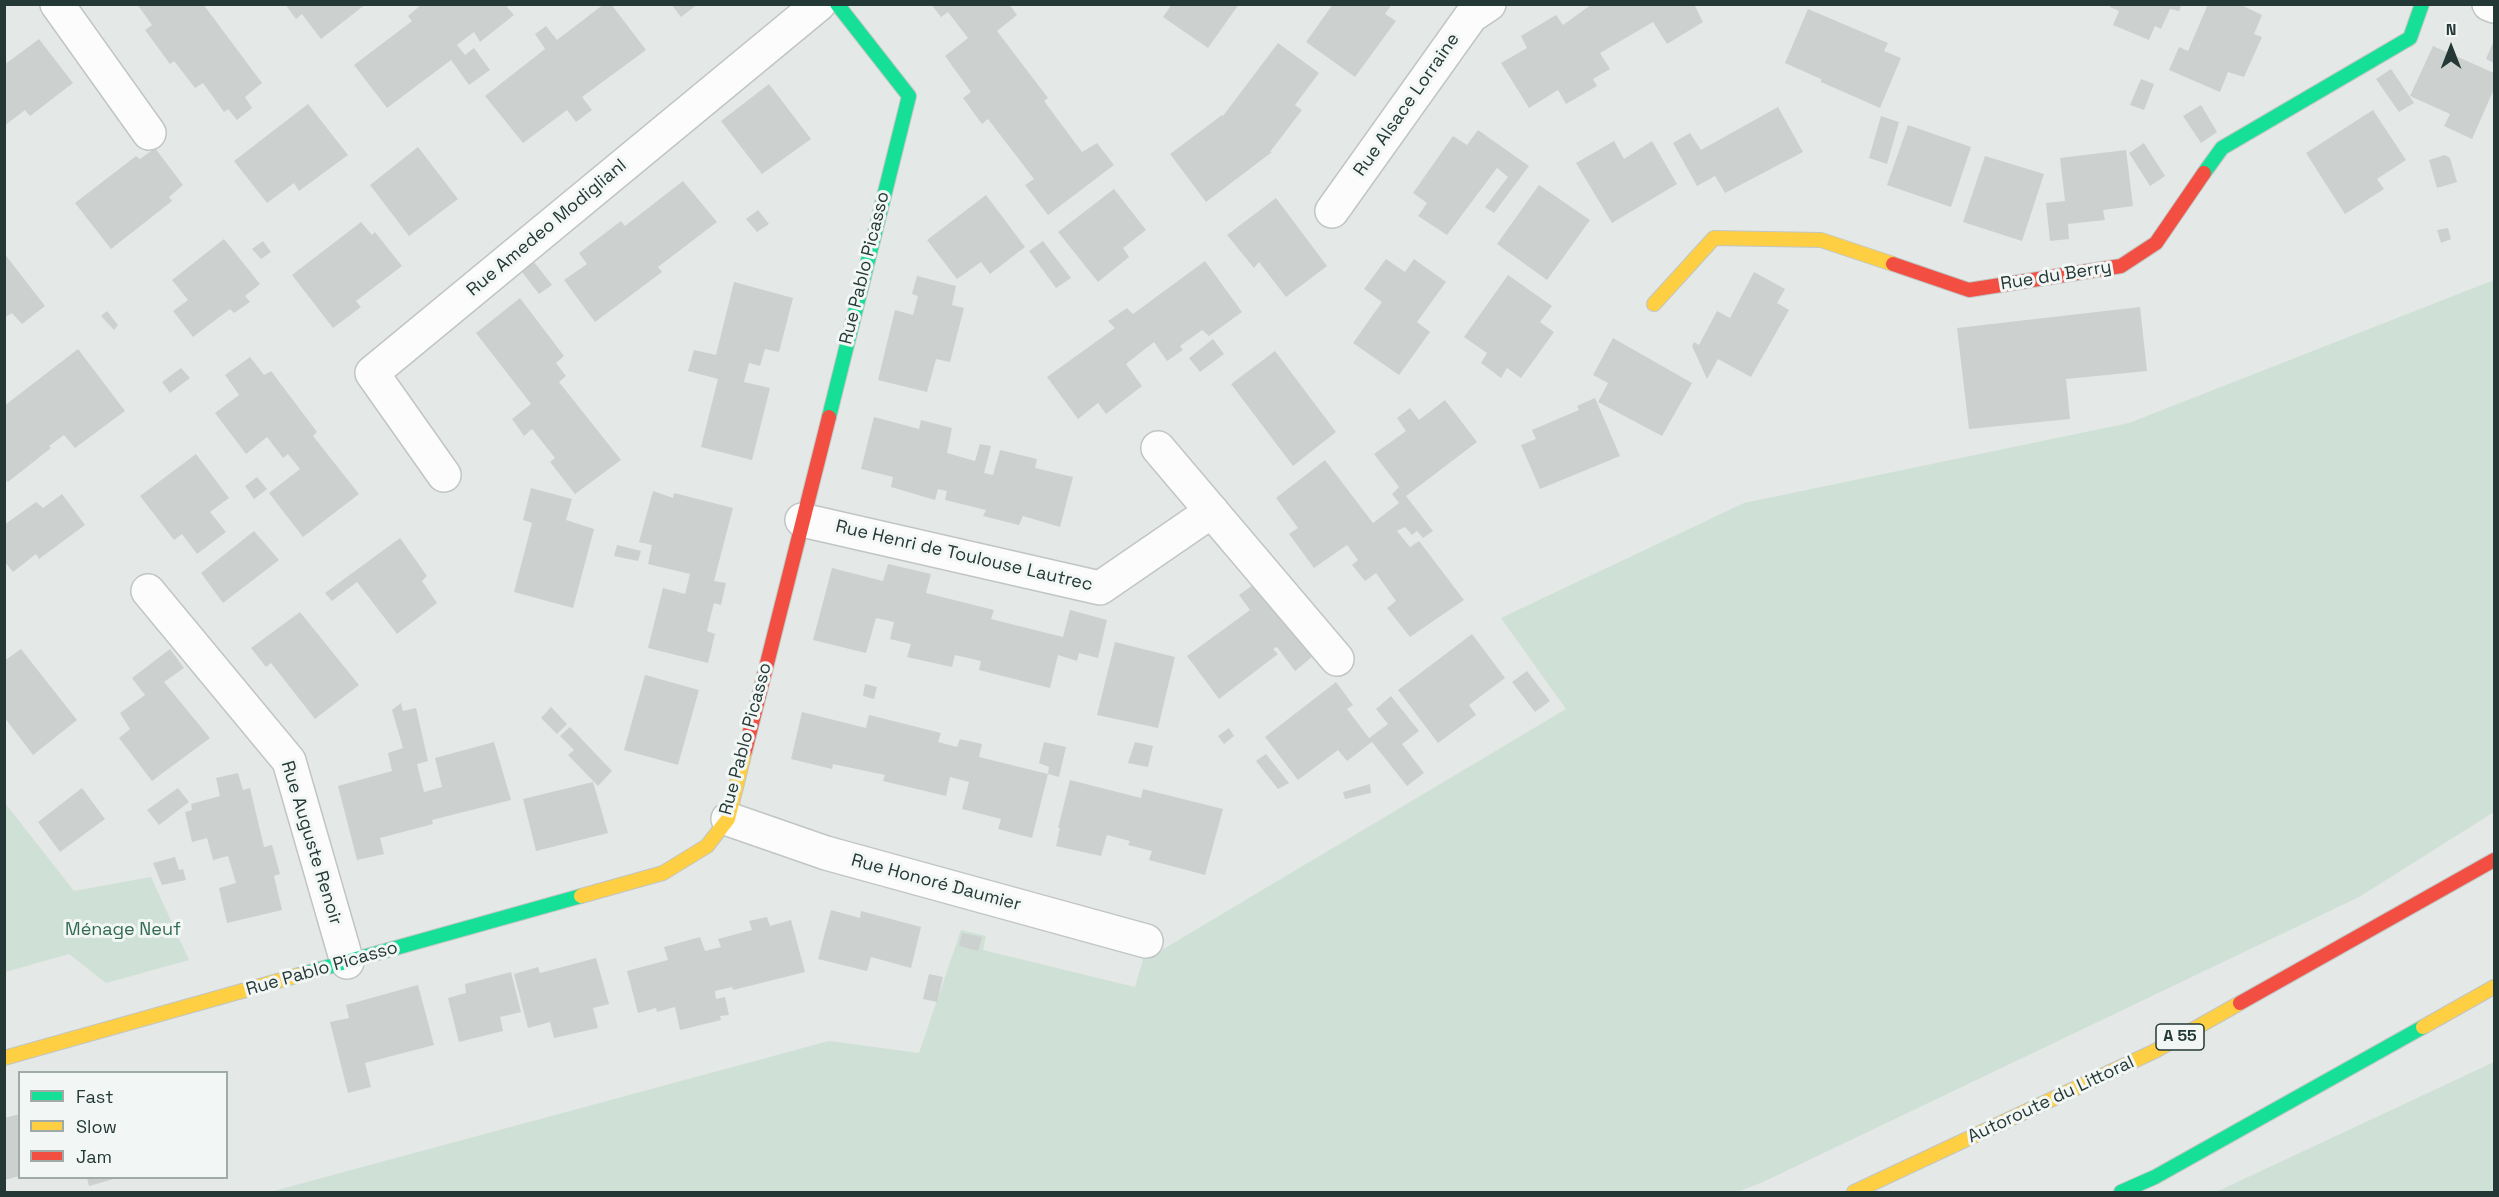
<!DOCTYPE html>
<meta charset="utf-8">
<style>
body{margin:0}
#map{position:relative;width:2499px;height:1197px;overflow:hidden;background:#e4e8e7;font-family:"Space Grotesk",sans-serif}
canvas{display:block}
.frame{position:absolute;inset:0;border:6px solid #243936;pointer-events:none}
.legend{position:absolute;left:18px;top:1071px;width:210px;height:108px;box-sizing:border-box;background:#f2f7f5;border:2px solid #a0aba9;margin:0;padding:8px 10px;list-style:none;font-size:18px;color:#243936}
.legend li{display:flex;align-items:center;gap:12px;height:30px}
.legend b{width:30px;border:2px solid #a0aba9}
.north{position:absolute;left:2421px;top:18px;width:60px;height:60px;-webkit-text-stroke:4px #f2f7f5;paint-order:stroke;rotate:0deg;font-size:16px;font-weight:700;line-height:24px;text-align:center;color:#243936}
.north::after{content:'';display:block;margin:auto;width:21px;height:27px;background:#243936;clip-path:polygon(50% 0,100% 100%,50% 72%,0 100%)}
</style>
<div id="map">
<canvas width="2499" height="1197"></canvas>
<div class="frame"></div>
<ul class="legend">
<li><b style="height:8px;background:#16e098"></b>Fast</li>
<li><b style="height:8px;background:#ffcf43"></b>Slow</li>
<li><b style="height:8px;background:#f24e42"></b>Jam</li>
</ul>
<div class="north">N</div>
</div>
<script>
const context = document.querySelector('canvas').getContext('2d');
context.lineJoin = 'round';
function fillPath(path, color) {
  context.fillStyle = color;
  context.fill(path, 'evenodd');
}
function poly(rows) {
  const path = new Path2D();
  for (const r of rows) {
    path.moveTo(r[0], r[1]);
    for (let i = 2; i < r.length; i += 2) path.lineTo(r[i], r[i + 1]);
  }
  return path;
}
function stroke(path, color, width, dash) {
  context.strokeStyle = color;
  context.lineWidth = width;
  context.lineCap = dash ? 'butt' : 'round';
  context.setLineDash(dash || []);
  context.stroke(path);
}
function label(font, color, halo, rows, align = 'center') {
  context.font = font + ' "Space Grotesk",sans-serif';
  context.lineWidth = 6;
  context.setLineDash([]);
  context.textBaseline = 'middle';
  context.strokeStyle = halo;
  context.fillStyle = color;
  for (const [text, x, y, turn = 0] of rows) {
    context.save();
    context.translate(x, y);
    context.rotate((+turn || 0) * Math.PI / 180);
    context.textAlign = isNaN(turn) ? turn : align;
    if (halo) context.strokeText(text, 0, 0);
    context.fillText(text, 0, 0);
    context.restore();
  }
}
const green = poly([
 [2494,280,2494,812,2359,897,1763,1182,1737,1192,270,1192,829,1041,919,1053,961,930,986,936,983,950,1135,987,1144,956,1150,957,1566,709,1501,618,1744,503,2129,423],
 [5,803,74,891,151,877,189,960,106,983,69,954,5,972],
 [2494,1062,2494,1192,2216,1192]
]);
const building = poly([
 [137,4,203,4,262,83,245,97,252,108,237,120,228,109,224,112,203,83,195,88,174,61,170,64,145,30,152,25],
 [285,4,366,4,321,39,302,14,296,19],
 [422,4,511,4,507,7,514,15,480,42,474,32,457,45,465,55,474,48,490,70,469,85,451,60,387,108,354,65,412,21,408,16],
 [604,4,611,4,646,50,582,97,592,110,576,122,567,110,523,143,485,96,545,49,535,34,546,26,557,40],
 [671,4,698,4,681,17],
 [931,4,1009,4,1017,15,997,31,1048,98,1044,101,1082,152,1097,143,1114,165,1048,215,1025,185,1034,179,988,119,982,124,963,98,971,92,945,56,968,38,948,12,941,17],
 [1172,4,1239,4,1208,48,1163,17],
 [1333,4,1392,4,1385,14,1396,21,1355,77,1306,42],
 [1592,4,1694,4,1703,22,1667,44,1653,22,1600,53,1610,69,1593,79,1597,86,1566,104,1558,90,1529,108,1501,63,1527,48,1521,36,1556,15,1563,25],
 [2110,4,2182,4,2179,11,2170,9,2161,29,2155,26,2149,40,2113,25,2119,11,2110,7],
 [2208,4,2239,4,2262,15,2254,34,2262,37,2244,77,2228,72,2220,92,2169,70,2179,47,2188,51],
 [1808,9,1888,43,1884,51,1901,58,1880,108,1821,82,1821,79,1785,63],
 [39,39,73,83,30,116,25,110,4,126,4,65],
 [2494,40,2494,63,2486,59],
 [1278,43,1319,73,1295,105,1302,110,1270,152,1272,152,1206,202,1170,154,1222,115,1223,116],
 [2433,46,2494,73,2494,89,2472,139,2444,126,2450,114,2410,96],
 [2391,69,2414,103,2399,112,2376,79],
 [2141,79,2154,84,2144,110,2130,105],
 [769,84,811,139,762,174,721,121],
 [308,104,348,155,299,191,294,183,267,203,234,161],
 [2201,105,2217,132,2201,143,2183,116],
 [1778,107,1803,152,1725,193,1715,176,1697,186,1673,143,1690,133,1701,150],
 [2373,110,2406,160,2377,179,2384,189,2345,214,2306,153],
 [1881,116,1899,122,1887,164,1869,158],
 [1908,125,1971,147,1951,207,1887,185],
 [1478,130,1529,166,1494,213,1485,207,1508,177,1497,168,1447,235,1418,216,1427,203,1413,193,1453,136,1467,145],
 [1614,141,1624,159,1652,141,1677,184,1612,223,1576,163],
 [2144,143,2165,176,2150,186,2129,153],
 [418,147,458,199,409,236,370,185],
 [155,148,183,185,169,197,172,201,111,249,75,203,136,156,140,159],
 [2126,150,2133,206,2103,210,2105,220,2068,224,2069,239,2050,241,2046,203,2065,201,2060,158],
 [2445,155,2450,158,2457,182,2437,188,2429,160],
 [1985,156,2044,174,2022,241,1963,222],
 [683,181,717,222,658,267,662,272,595,322,564,280,587,264,579,253,621,221,625,226],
 [1539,185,1590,220,1547,280,1497,244],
 [1114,189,1146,230,1123,248,1129,257,1098,282,1058,232],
 [986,195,1025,247,990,274,981,262,957,279,927,240],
 [1276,198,1327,266,1286,297,1259,262,1254,268,1227,235],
 [758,210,769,224,757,232,746,219],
 [361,222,372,235,375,232,402,266,356,301,361,307,333,328,292,275],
 [2448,228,2451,239,2441,243,2437,230],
 [224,239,260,284,245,296,250,302,234,313,230,309,193,337,173,311,188,300,172,280],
 [263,241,271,252,261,259,252,249],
 [1043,241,1071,278,1056,288,1029,251],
 [4,253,45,306,22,324,12,313,4,318],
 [1386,259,1405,272,1414,259,1446,282,1417,322,1430,332,1399,375,1353,343,1382,302,1364,289],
 [1205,261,1242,312,1209,336,1202,330,1180,346,1183,350,1167,361,1154,342,1126,364,1142,386,1106,414,1098,403,1078,419,1047,377,1115,328,1108,321,1127,308,1133,314],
 [534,262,552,285,539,294,522,272],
 [1754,272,1785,289,1777,303,1789,310,1751,377,1718,359,1707,379,1692,346,1694,342,1699,345,1717,311,1730,318],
 [1508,275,1552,306,1540,322,1554,332,1521,378,1507,368,1501,378,1481,363,1487,353,1464,337],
 [917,276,956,286,952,305,964,308,950,362,936,359,927,392,878,380,895,310,913,315,918,296,912,294],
 [734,282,793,298,779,352,765,349,760,366,749,363,744,382,770,388,752,460,701,447,718,379,688,371,694,350,716,355],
 [520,298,564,356,556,363,566,376,559,382,621,460,575,494,550,462,555,458,532,429,524,436,512,419,531,404,476,333],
 [2140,307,2147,371,2066,379,2070,419,1969,429,1957,328],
 [107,311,118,325,114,330,101,316],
 [1613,338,1692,383,1662,436,1598,402,1608,383,1593,375],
 [1213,339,1224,354,1200,372,1189,358],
 [78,349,125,411,75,448,64,435,49,446,51,448,8,482,4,479,4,406],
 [1275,351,1336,432,1293,466,1231,384],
 [250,357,264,375,271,371,317,432,313,436,359,494,303,537,269,493,300,469,288,454,283,458,267,437,246,454,215,413,239,395,225,375],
 [181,368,190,378,170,393,162,382],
 [1595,398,1620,456,1540,489,1521,445,1536,439,1532,430,1579,410,1577,406],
 [1445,400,1477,442,1406,496,1433,531,1423,538,1417,531,1412,535,1405,527,1397,531,1410,547,1419,541,1464,600,1410,637,1387,608,1396,601,1376,573,1365,581,1352,565,1358,560,1347,545,1314,568,1289,534,1298,528,1276,498,1325,460,1373,523,1399,503,1392,494,1399,487,1374,454,1406,431,1397,418,1410,408,1419,420],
 [874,417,919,429,921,420,952,428,947,453,975,461,980,444,991,446,984,473,993,475,1000,450,1037,459,1035,468,1073,477,1060,527,1023,516,1019,525,983,516,986,510,945,500,947,491,938,489,935,500,891,487,893,477,861,469],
 [196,454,229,498,210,512,226,532,197,554,182,534,174,540,140,496],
 [257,477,267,489,254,499,245,486],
 [531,488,572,499,566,520,594,529,573,608,514,592,532,523,523,520],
 [653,491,673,498,674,493,733,508,714,581,726,583,721,605,714,603,707,631,715,634,708,663,648,648,663,588,685,594,690,574,648,564,652,545,639,542],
 [62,494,85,525,39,559,36,554,13,572,4,561,4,525,36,502,43,508],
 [254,531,279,560,223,603,201,573],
 [400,538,427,576,422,581,437,603,397,634,357,582,332,601,325,593],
 [617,545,641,551,638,561,614,556],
 [888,564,931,574,926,593,994,610,991,619,1063,637,1070,610,1107,620,1098,658,1079,653,1077,661,1058,655,1050,688,979,670,981,661,955,655,952,667,907,657,911,644,890,639,894,622,876,618,866,653,813,640,832,568,883,581],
 [1256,583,1312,657,1295,671,1277,647,1273,649,1278,654,1219,699,1187,656,1250,610,1239,595],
 [300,612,359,685,315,719,271,663,266,667,251,648],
 [1472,634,1505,678,1469,705,1476,715,1438,743,1398,690],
 [1115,642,1175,657,1158,728,1097,715],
 [21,649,77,720,33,755,4,717,4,661],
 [170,649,184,668,164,682,210,738,152,781,119,738,130,729,120,713,145,695,132,678],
 [1527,671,1550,701,1535,712,1512,682],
 [645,675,699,690,678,765,624,750],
 [1336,682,1353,705,1347,709,1369,738,1388,724,1376,709,1391,696,1419,731,1402,744,1424,773,1407,786,1372,742,1347,761,1338,750,1298,780,1265,737],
 [865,684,877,687,874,699,863,696],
 [401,703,403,711,416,708,428,761,417,764,424,792,442,787,435,758,494,742,511,800,432,820,433,824,380,838,384,854,357,860,338,786,392,771,388,753,403,748,392,710],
 [551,707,567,724,557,734,541,718],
 [802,712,866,728,869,715,941,733,938,742,957,747,960,739,982,744,979,757,1048,774,1032,838,998,829,1001,819,962,809,969,782,950,777,946,796,883,781,885,775,833,764,832,769,791,759],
 [570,727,612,771,598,786,568,755,574,750,560,736],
 [1229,728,1234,736,1224,744,1218,736],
 [1044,742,1066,747,1059,777,1048,774,1049,767,1039,763],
 [1135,742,1153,746,1148,767,1128,763],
 [1266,754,1289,783,1278,789,1256,761],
 [238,773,243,790,250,788,264,847,272,845,280,874,274,876,282,910,227,923,219,888,236,883,228,856,213,860,207,838,192,842,185,812,192,810,191,804,220,796,216,778],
 [1070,780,1141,798,1143,789,1223,809,1205,875,1149,860,1152,851,1128,845,1130,841,1107,835,1101,856,1056,846,1060,828,1058,828],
 [593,782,608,833,536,851,523,799],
 [1370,784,1371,793,1345,799,1343,792],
 [82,788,105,819,60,852,38,822],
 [178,788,189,802,159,825,147,810],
 [175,857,179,870,183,869,186,880,162,885,153,863],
 [831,910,860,918,861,911,921,927,911,968,871,957,867,971,818,959],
 [767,917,770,926,791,920,805,972,733,990,732,987,715,991,716,999,725,997,729,1015,720,1016,721,1020,680,1030,675,1007,657,1012,656,1008,638,1013,627,971,668,960,664,947,700,937,705,951,721,947,718,939,752,930,749,921],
 [962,933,982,937,978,951,959,946],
 [596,958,609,1004,593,1008,598,1028,554,1038,550,1022,528,1028,514,974,538,967,540,973],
 [511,972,521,1012,500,1017,503,1031,459,1042,448,998,466,993,465,984],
 [929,974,943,977,937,1002,923,999],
 [418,985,434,1045,365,1063,371,1087,348,1093,330,1022,349,1018,346,1005],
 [20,1114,20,1176,4,1180,4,1118],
 [87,1178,117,1178,89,1186]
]);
const street = poly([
 [57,4,149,133],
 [2489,4,2494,6],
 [1332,211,1471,16,1489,4],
 [1158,448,1337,659],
 [444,475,372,373,819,4],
 [802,520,1100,588,1212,511],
 [148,591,289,761,347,962],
 [728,819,826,853,1146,941]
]);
const fast = poly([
 [2204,173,2222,148,2410,38,2422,4],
 [829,417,909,96,837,4],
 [299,975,581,896],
 [2121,1192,2155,1177,2423,1027]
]);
const slow = poly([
 [1654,304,1714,238,1821,240,1893,264],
 [581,896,663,873,707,846,728,819,745,751],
 [2423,1027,2494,987],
 [4,1058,299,975],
 [1854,1192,2155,1051,2240,1003]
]);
const jam = poly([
 [1893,264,1969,290,2121,266,2156,243,2204,173],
 [745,751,829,417],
 [2240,1003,2494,860]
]);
const shields = [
 [2180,1037,48]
];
const shieldNames = [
 ["A 55",2180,1037]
];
const streetNames = [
 ["Rue Alsace Lorraine",1407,105,-55],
 ["Rue Amedeo Modiglianl",547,228,-40],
 ["Rue Pablo Picasso",865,268,-76],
 ["Rue du Berry",2056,276,-9],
 ["Rue Henri de Toulouse Lautrec",964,556,13],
 ["Rue Pablo Picasso",746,739,-75],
 ["Rue Auguste Renoir",311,843,73],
 ["Rue Honoré Daumier",936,883,15],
 ["Rue Pablo Picasso",322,969,-16],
 ["Autoroute du Littoral",2051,1100,-25]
];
const parkNames = [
 ["Ménage Neuf",123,930]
];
fillPath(green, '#cfe0d6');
fillPath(building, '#ccd1d0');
stroke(street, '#c1c5c4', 36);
stroke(fast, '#c0c6c4', 16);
stroke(slow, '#c0c6c4', 16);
stroke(jam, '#c0c6c4', 16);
stroke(street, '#fbfcfb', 33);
stroke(fast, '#16e098', 14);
stroke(slow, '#ffcf43', 14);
stroke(jam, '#f24e42', 14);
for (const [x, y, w] of shields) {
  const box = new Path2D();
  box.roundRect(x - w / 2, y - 13, w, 26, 4.5);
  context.fillStyle = '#f2f7f5';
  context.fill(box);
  stroke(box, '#243936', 1.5);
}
label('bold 16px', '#243936', null, shieldNames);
label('18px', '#243936', '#f2f7f5', streetNames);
label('18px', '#326b51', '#f2f7f5', parkNames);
</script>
